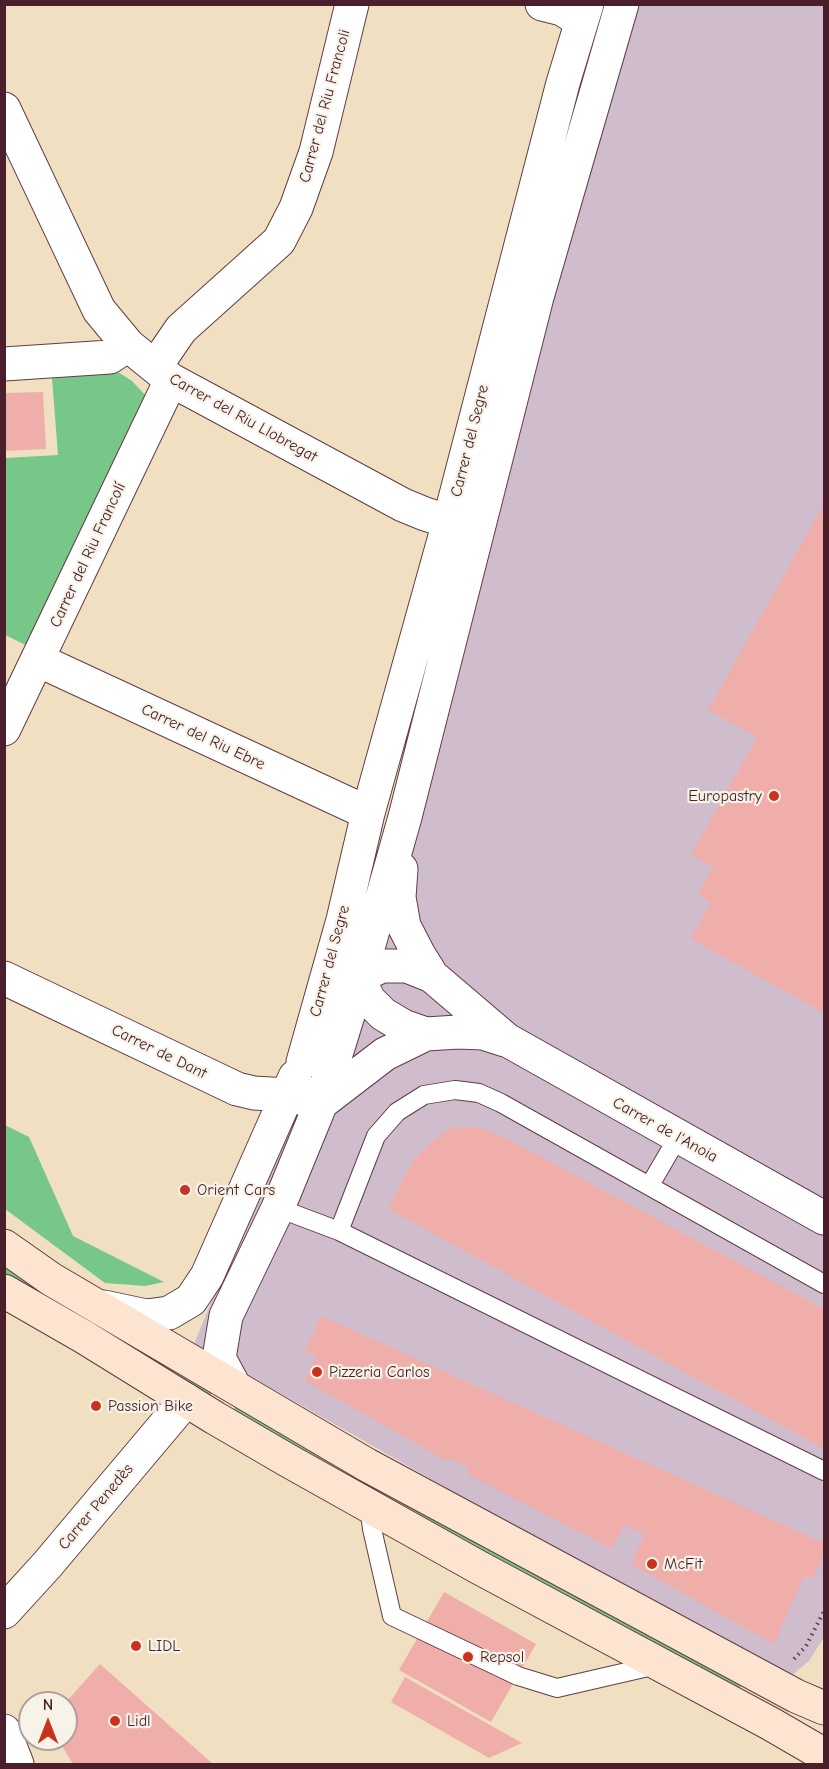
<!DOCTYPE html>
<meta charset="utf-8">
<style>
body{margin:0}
#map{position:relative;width:829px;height:1769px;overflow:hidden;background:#f0e0c1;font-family:"Comic Neue",sans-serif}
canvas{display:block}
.frame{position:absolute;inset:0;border:6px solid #4a1f2b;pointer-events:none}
.north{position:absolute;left:18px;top:1691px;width:60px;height:60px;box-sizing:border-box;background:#f7f3e8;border:2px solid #b29e9c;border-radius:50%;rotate:0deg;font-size:16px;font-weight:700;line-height:24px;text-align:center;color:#4a1f2b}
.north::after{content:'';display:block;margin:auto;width:21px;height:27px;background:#c8321e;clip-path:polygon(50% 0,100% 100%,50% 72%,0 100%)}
</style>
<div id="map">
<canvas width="829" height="1769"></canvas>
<div class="frame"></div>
<div class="north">N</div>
</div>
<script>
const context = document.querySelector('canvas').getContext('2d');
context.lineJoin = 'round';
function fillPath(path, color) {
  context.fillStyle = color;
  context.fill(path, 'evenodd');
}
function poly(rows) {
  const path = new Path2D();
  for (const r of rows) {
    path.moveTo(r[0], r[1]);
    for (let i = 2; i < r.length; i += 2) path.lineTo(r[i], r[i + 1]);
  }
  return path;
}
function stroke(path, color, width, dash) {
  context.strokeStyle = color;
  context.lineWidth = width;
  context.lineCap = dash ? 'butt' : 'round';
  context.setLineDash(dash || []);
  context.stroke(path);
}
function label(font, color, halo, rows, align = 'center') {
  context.font = font + ' "Comic Neue",sans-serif';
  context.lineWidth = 4.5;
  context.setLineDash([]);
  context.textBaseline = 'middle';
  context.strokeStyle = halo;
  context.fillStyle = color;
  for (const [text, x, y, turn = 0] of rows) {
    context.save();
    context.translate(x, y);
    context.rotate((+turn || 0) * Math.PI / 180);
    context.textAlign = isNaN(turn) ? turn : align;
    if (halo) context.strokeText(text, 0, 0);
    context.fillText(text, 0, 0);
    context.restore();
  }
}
const industrial = poly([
 [599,5,824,5,824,1637,809,1661,785,1681,194,1344,358,946]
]);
const green = poly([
 [118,372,132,381,145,395,143,409,30,647,5,635,5,458,58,455,52,378],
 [5,1125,29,1137,73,1236,164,1282,145,1286,105,1283,5,1209],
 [4,1263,213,1390,209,1399,5,1275],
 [236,1405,742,1684,736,1694,231,1414]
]);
const building = poly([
 [43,392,46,449,4,451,4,393],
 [824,504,824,1013,691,939,711,902,698,895,713,867,691,855,757,737,708,710],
 [478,1127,502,1136,824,1309,824,1449,388,1209,412,1162,433,1141,451,1128],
 [321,1316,824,1543,824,1554,813,1579,804,1576,774,1644,631,1564,644,1534,624,1525,612,1549,467,1474,470,1468,448,1458,447,1461,305,1381,316,1356,305,1351],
 [444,1592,536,1644,491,1722,399,1670],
 [100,1664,213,1764,73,1764,58,1739,66,1739,66,1702],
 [405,1677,522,1743,489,1758,391,1702]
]);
const path = poly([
 [794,1659,806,1646,824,1611]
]);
const lane = poly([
 [650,1185,678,1137],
 [278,1208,339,1231,824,1471],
 [339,1231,376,1136,397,1112,424,1095,455,1090,479,1093,501,1103,824,1284],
 [369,1504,372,1529,392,1616,518,1676,557,1688,657,1665]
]);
const street = poly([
 [542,4,562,9,581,21],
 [4,109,99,310,128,345,171,380,403,505,425,514,470,528],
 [4,364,110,357,128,345],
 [155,367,181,329,279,241,296,208,316,152,352,4],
 [38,660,368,813],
 [4,729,171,380],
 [401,869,399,897,404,926,419,955,432,976,507,1040,824,1218],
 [357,967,363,988,369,1000,383,1014,403,1026,426,1034],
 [4,978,237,1089,254,1093,287,1095,321,1103,385,1054,426,1034,458,1032,483,1033,505,1040],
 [352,988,360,976,382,966,407,966,432,976],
 [303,1062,343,920,368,813,449,522,563,83,587,4],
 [104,1307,146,1316,169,1313,191,1300,207,1276,295,1077],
 [234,1386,219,1358,226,1316,278,1208,321,1103,360,976,405,817,537,297,622,4],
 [4,1612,47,1565,186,1400],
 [4,1731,17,1764]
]);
const secondary = poly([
 [4,1246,51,1279,367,1465,796,1696,824,1708],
 [4,1291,84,1337,215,1418,287,1460,478,1567,771,1724,814,1749,824,1758]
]);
const markers = [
 [774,796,6,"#c8321e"],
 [185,1190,6,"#c8321e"],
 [317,1372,6,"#c8321e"],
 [96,1406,6,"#c8321e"],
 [652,1564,6,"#c8321e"],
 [136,1646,6,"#c8321e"],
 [468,1657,6,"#c8321e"],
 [115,1721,6,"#c8321e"]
];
const streetNames = [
 ["Carrer del Riu Francoli",325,106,-75],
 ["Carrer del Riu Llobregat",243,418,29],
 ["Carrer del Segre",470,441,-76],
 ["Carrer del Riu Francolí",88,555,-65],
 ["Carrer del Riu Ebre",203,737,25],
 ["Carrer del Segre",330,961,-75],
 ["Carrer de Dant",159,1052,26],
 ["Carrer de l'Anoia",665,1130,29],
 ["Carrer Penedès",96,1507,-50]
];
const poiNames = [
 ["Europastry",762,796,"right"],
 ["Orient Cars",197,1190],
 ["Pizzeria Carlos",329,1372],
 ["Passion Bike",108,1406],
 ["McFit",664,1564],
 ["LIDL",148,1646],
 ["Repsol",480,1657],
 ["Lidl",127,1721]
];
fillPath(industrial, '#cfbdce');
fillPath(green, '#77c788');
fillPath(building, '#f0aeaa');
stroke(lane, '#633c42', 20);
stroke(street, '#633c42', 35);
stroke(secondary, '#633c42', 35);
stroke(path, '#633c42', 4, [1.5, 4.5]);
stroke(lane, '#fff', 18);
stroke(street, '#fff', 33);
stroke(secondary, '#fde4d0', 33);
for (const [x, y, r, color] of markers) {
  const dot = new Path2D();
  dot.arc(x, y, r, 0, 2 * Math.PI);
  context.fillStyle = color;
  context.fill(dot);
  stroke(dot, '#f7f3e8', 2);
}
label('16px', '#4a1f2b', '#f7f3e8', streetNames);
label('16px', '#4a1f2b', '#f7f3e8', poiNames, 'left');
</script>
